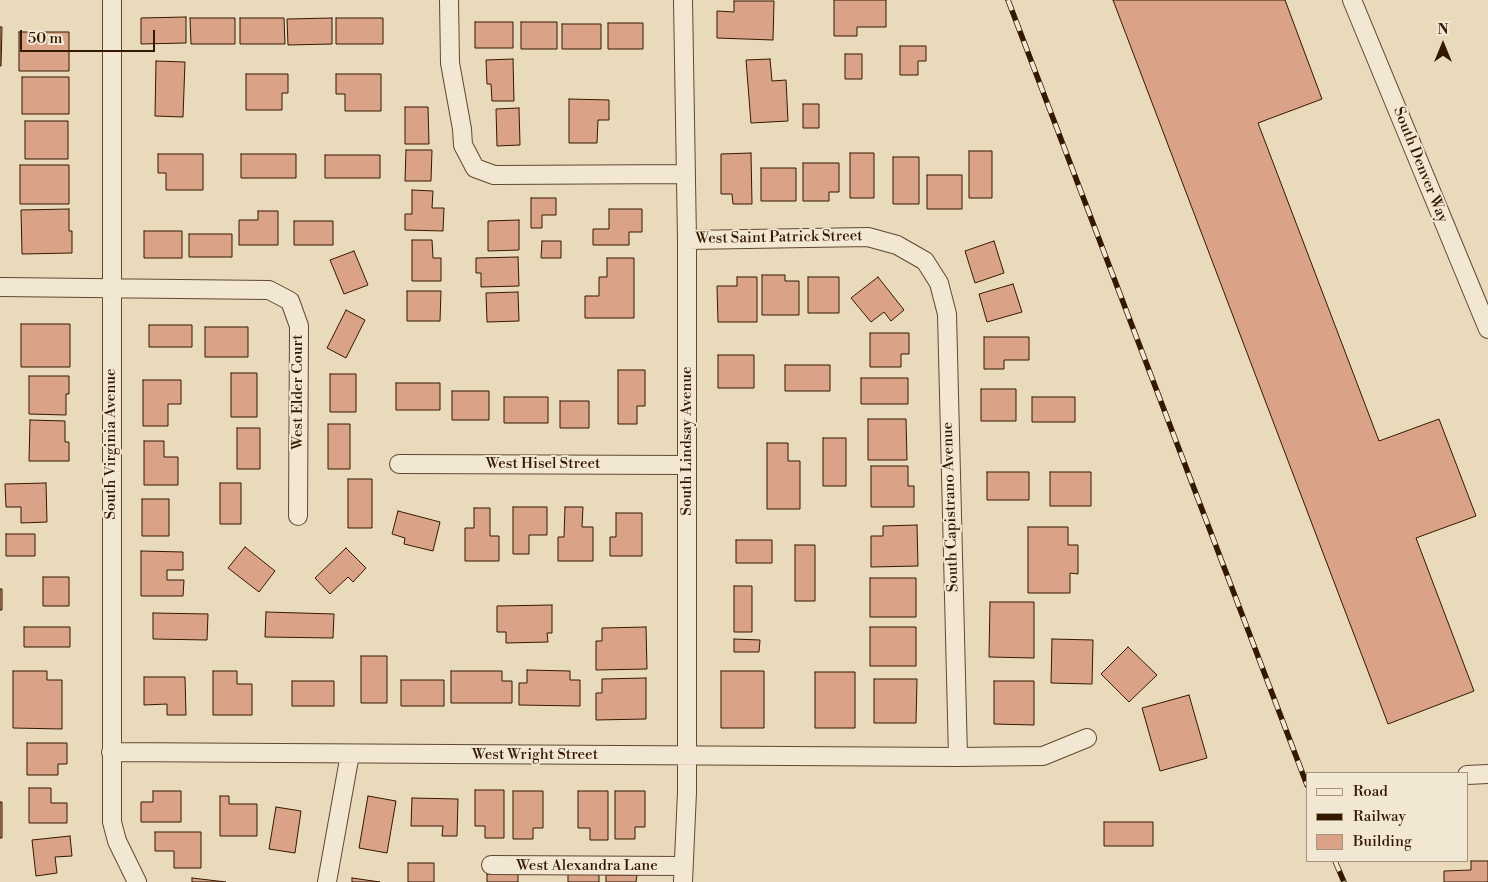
<!DOCTYPE html>
<style>
body{margin:0}
#map{position:relative;width:1488px;height:882px;overflow:hidden;background:#e9dabb;font-family:"Libre Bodoni",serif}
canvas{display:block}
.legend{position:absolute;left:1306px;top:772px;width:162px;height:90px;box-sizing:border-box;background:#f1e7d3;border:1px solid #a6947f;margin:0;padding:6px 9px;list-style:none;font-size:15px;color:#351800}
.legend li{display:flex;align-items:center;gap:10px;height:25px}
.legend b{width:25px;border:1px solid #a6947f}
.north{position:absolute;left:1418px;top:20px;width:50px;height:50px;-webkit-text-stroke:4px #f1e7d3;paint-order:stroke;rotate:0deg;font-size:14px;font-weight:700;line-height:20px;text-align:center;color:#351800}
.north::after{content:'';display:block;margin:auto;width:18px;height:22px;background:#351800;clip-path:polygon(50% 0,100% 100%,50% 72%,0 100%)}
.scale{position:absolute;left:20px;top:30px;width:135px;height:22px;box-sizing:border-box;border:2px solid #351800;border-top:0;padding-left:6px;font-size:15px;line-height:18px;white-space:nowrap;color:#351800;-webkit-text-stroke:4px #f1e7d3;paint-order:stroke}
</style>
<div id="map">
<canvas width="1488" height="882"></canvas>
<ul class="legend">
<li><b style="height:6px;background:#f1e7d3"></b>Road</li>
<li><b style="height:6px;background:#351800"></b>Railway</li>
<li><b style="height:14px;background:#daa387"></b>Building</li>
</ul>
<div class="north">N</div>
<div class="scale">50 m</div>
</div>
<script>
const context = document.querySelector('canvas').getContext('2d');
context.lineJoin = 'round';
function fillPath(path, color) {
  context.fillStyle = color;
  context.fill(path, 'evenodd');
}
function poly(rows) {
  const path = new Path2D();
  for (const r of rows) {
    path.moveTo(r[0], r[1]);
    for (let i = 2; i < r.length; i += 2) path.lineTo(r[i], r[i + 1]);
  }
  return path;
}
function stroke(path, color, width, dash) {
  context.strokeStyle = color;
  context.lineWidth = width;
  context.lineCap = dash ? 'butt' : 'round';
  context.setLineDash(dash || []);
  context.stroke(path);
}
function label(font, color, halo, rows, align = 'center') {
  context.font = font + ' "Libre Bodoni",serif';
  context.lineWidth = 4;
  context.setLineDash([]);
  context.textBaseline = 'middle';
  context.strokeStyle = halo;
  context.fillStyle = color;
  for (const [text, x, y, turn = 0] of rows) {
    context.save();
    context.translate(x, y);
    context.rotate((+turn || 0) * Math.PI / 180);
    context.textAlign = isNaN(turn) ? turn : align;
    if (halo) context.strokeText(text, 0, 0);
    context.fillText(text, 0, 0);
    context.restore();
  }
}
const building = poly([
 [834,0,886,0,886,27,857,27,857,36,834,36,834,0],
 [1113,0,1285,0,1322,99,1258,123,1379,441,1439,419,1476,516,1416,538,1474,691,1388,724,1113,0],
 [734,1,774,1,773,40,717,38,717,11,734,12,734,1],
 [186,17,186,43,141,44,141,18,186,17],
 [190,18,235,18,235,44,191,44,190,18],
 [240,18,284,18,285,44,240,44,240,18],
 [332,18,332,44,288,45,287,19,332,18],
 [336,18,383,18,383,44,336,44,336,18],
 [475,22,513,22,513,48,475,48,475,22],
 [521,22,557,22,557,49,521,49,521,22],
 [608,23,643,23,643,49,608,49,608,23],
 [562,24,601,24,601,49,562,49,562,24],
 [0,27,2,27,1,66,0,66,0,27],
 [19,32,69,32,69,71,19,71,19,32],
 [900,46,926,46,926,61,918,61,918,75,900,75,900,46],
 [845,54,862,54,862,79,845,79,845,54],
 [513,59,514,101,492,101,491,84,487,84,486,60,513,59],
 [770,59,772,81,786,80,788,121,751,123,746,60,770,59],
 [156,61,185,62,183,117,155,116,156,61],
 [246,74,288,74,288,93,282,93,282,110,246,110,246,74],
 [336,74,381,74,381,111,345,111,345,94,336,94,336,74],
 [22,77,69,77,69,114,22,114,22,77],
 [569,99,609,100,609,120,598,120,597,143,569,143,569,99],
 [803,104,819,104,819,128,803,128,803,104],
 [405,107,428,107,429,144,405,144,405,107],
 [519,108,520,145,497,146,496,109,519,108],
 [25,121,68,121,68,159,25,159,25,121],
 [406,150,432,150,431,181,405,181,406,150],
 [969,151,992,151,992,198,969,198,969,151],
 [751,153,752,204,733,204,732,194,721,194,721,154,751,153],
 [850,153,874,153,874,198,850,198,850,153],
 [158,154,203,154,203,190,166,190,166,173,158,173,158,154],
 [241,154,296,154,296,178,241,178,241,154],
 [325,155,380,155,380,178,325,178,325,155],
 [893,157,919,157,919,204,893,204,893,157],
 [803,163,839,163,839,192,829,192,829,201,803,201,803,163],
 [20,165,69,165,69,204,20,204,20,165],
 [761,168,796,168,796,201,761,201,761,168],
 [927,175,962,175,962,209,927,209,927,175],
 [412,190,433,191,432,208,444,208,443,231,405,230,405,214,412,214,412,190],
 [531,198,556,198,556,215,542,215,542,228,531,228,531,198],
 [69,209,69,231,72,231,72,253,22,254,21,210,69,209],
 [609,209,642,209,642,232,629,232,629,245,593,245,593,229,609,229,609,209],
 [258,211,278,211,278,245,239,245,239,220,258,220,258,211],
 [519,220,519,250,488,251,488,221,519,220],
 [294,221,333,221,333,245,294,245,294,221],
 [144,231,182,231,182,258,144,258,144,231],
 [189,234,232,234,232,257,189,257,189,234],
 [412,240,432,240,433,258,441,258,441,281,412,281,412,240],
 [542,241,561,241,561,258,541,258,542,241],
 [994,241,1004,273,975,283,965,251,994,241],
 [354,251,368,285,344,294,330,260,354,251],
 [518,257,519,286,481,287,481,273,476,273,476,258,518,257],
 [607,258,634,258,634,318,585,318,585,296,599,296,599,277,607,277,607,258],
 [762,275,785,275,785,281,799,281,799,315,762,315,762,275],
 [737,277,757,277,757,322,718,322,717,286,737,286,737,277],
 [808,277,839,277,839,313,808,313,808,277],
 [878,277,904,310,891,321,884,312,871,322,851,298,878,277],
 [1013,284,1022,312,987,322,979,294,1013,284],
 [407,291,441,291,440,321,407,321,407,291],
 [518,292,519,321,487,322,486,293,518,292],
 [346,310,365,320,346,358,327,348,346,310],
 [21,324,70,324,70,367,21,367,21,324],
 [149,325,192,325,192,347,149,347,149,325],
 [205,327,248,327,248,357,205,357,205,327],
 [870,333,909,333,909,354,901,354,901,367,870,367,870,333],
 [984,337,1029,337,1029,360,1004,360,1004,369,984,369,984,337],
 [718,355,754,355,754,388,718,388,718,355],
 [785,365,830,365,830,391,785,391,785,365],
 [618,370,645,370,645,406,637,406,637,424,618,424,618,370],
 [231,373,257,373,257,417,231,417,231,373],
 [330,374,356,374,356,412,330,412,330,374],
 [29,376,69,376,69,394,66,394,66,415,29,414,29,376],
 [861,378,908,378,908,404,861,404,861,378],
 [143,380,181,380,181,404,168,404,168,426,143,426,143,380],
 [396,383,440,383,440,410,396,410,396,383],
 [981,389,1016,389,1016,421,981,421,981,389],
 [452,391,489,391,489,420,452,420,452,391],
 [504,397,548,397,548,423,504,423,504,397],
 [1032,397,1075,397,1075,422,1032,422,1032,397],
 [560,401,589,401,589,428,560,428,560,401],
 [868,419,906,419,907,460,868,460,868,419],
 [30,420,65,421,65,442,69,442,69,461,29,461,30,420],
 [328,424,350,424,350,469,328,469,328,424],
 [237,428,260,428,260,469,237,469,237,428],
 [823,438,846,438,846,486,823,486,823,438],
 [144,441,164,441,164,457,178,457,178,485,144,485,144,441],
 [767,443,788,443,788,461,800,461,800,509,767,509,767,443],
 [871,466,908,466,908,486,914,486,914,507,871,507,871,466],
 [987,472,1029,472,1029,500,987,500,987,472],
 [1050,472,1091,472,1091,506,1050,506,1050,472],
 [348,479,372,479,372,528,348,528,348,479],
 [46,483,47,522,21,523,21,507,6,507,5,484,46,483],
 [220,483,241,483,241,524,220,524,220,483],
 [142,499,169,499,169,536,142,536,142,499],
 [513,507,547,507,547,535,529,535,529,554,513,554,513,507],
 [565,507,583,507,582,527,593,527,593,561,558,561,558,537,564,537,565,507],
 [474,508,490,508,490,536,499,536,499,561,465,561,465,528,474,528,474,508],
 [398,511,440,522,433,551,404,544,405,538,392,534,398,511],
 [616,513,642,513,642,556,610,556,610,537,616,537,616,513],
 [917,525,918,566,871,567,871,536,883,536,883,526,917,525],
 [1028,527,1068,527,1068,545,1078,545,1078,574,1070,573,1070,593,1028,593,1028,527],
 [6,534,35,534,35,556,6,556,6,534],
 [736,540,772,540,772,563,736,563,736,540],
 [795,545,815,545,815,601,795,601,795,545],
 [245,547,275,571,259,592,228,568,245,547],
 [346,548,366,568,353,582,348,577,330,594,315,578,346,548],
 [141,551,183,552,183,570,167,570,167,580,184,580,183,596,141,596,141,551],
 [43,577,69,577,69,606,43,606,43,577],
 [870,578,916,578,916,617,870,617,870,578],
 [734,586,752,586,752,632,734,632,734,586],
 [0,589,2,589,2,610,0,610,0,589],
 [990,602,1034,602,1034,658,989,657,990,602],
 [552,605,552,633,547,633,548,642,506,643,506,632,497,632,497,606,552,605],
 [266,612,334,614,333,638,265,637,266,612],
 [153,613,208,614,207,640,153,639,153,613],
 [24,627,70,627,70,647,24,647,24,627],
 [646,627,647,669,596,670,596,641,602,641,602,628,646,627],
 [870,627,916,627,916,666,870,666,870,627],
 [734,639,760,640,759,652,734,652,734,639],
 [1052,639,1093,640,1092,684,1051,683,1052,639],
 [1128,647,1157,675,1129,702,1101,674,1128,647],
 [361,656,387,656,387,703,361,703,361,656],
 [527,670,570,671,570,680,580,680,580,706,519,705,519,683,527,683,527,670],
 [13,671,47,671,47,680,62,680,62,729,13,728,13,671],
 [213,671,237,671,237,684,252,684,252,715,213,715,213,671],
 [451,671,502,671,502,681,512,681,512,703,451,703,451,671],
 [721,671,764,671,764,728,721,728,721,671],
 [815,672,855,672,855,728,815,728,815,672],
 [144,677,185,677,186,715,167,715,167,704,144,705,144,677],
 [646,678,646,719,596,720,596,693,602,693,602,679,646,678],
 [874,679,917,679,916,723,874,723,874,679],
 [401,680,444,680,444,706,401,706,401,680],
 [292,681,334,681,334,706,292,706,292,681],
 [994,681,1034,681,1034,725,994,724,994,681],
 [1189,695,1207,758,1160,771,1142,708,1189,695],
 [27,743,67,743,67,764,58,764,58,775,27,775,27,743],
 [29,788,51,788,51,803,67,803,67,823,29,823,29,788],
 [475,790,504,790,504,838,485,838,485,826,475,826,475,790],
 [153,791,181,791,181,822,141,822,141,802,153,802,153,791],
 [513,791,543,791,543,828,533,828,533,839,513,839,513,791],
 [578,791,608,791,608,840,590,840,590,828,578,828,578,791],
 [615,791,645,791,645,827,635,827,635,839,615,839,615,791],
 [220,796,229,796,229,804,257,804,257,836,220,836,220,796],
 [368,796,396,801,387,853,359,848,368,796],
 [412,798,458,799,457,836,442,836,443,826,411,826,412,798],
 [0,802,2,802,2,838,0,838,0,802],
 [276,807,301,811,295,853,269,849,276,807],
 [1104,822,1153,822,1153,846,1104,846,1104,822],
 [155,832,201,832,201,868,174,868,174,851,155,851,155,832],
 [70,836,72,856,55,857,57,873,36,876,32,840,70,836],
 [1471,861,1488,861,1488,882,1444,882,1444,871,1471,870,1471,861],
 [408,863,434,863,434,882,408,882,408,863],
 [487,874,518,874,518,882,487,882,487,874],
 [568,874,599,874,599,882,568,882,568,874],
 [606,875,637,875,636,882,606,882,606,875],
 [192,878,226,882,192,882,192,878],
 [352,878,380,882,352,882,352,878]
]);
const street = poly([
 [112,0,112,822,117,841,137,882],
 [449,0,450,63,462,129,463,145,475,168,494,175,686,174],
 [1352,0,1488,329],
 [687,240,868,237,897,245,925,261,939,283,947,314,958,757],
 [0,287,269,290,290,301,299,326,298,516],
 [399,464,687,465],
 [111,752,958,757,1043,756,1087,738],
 [1467,775,1488,774],
 [491,865,683,866],
 [327,882,350,754],
 [683,882,687,792,687,240,683,0]
]);
const rail = poly([
 [1008,0,1307,785],
 [1335,861,1344,882]
]);
const streetNames = [
 ["South Denver Way",1420,165,68],
 ["West Saint Patrick Street",779,238,-1],
 ["West Elder Court",298,392,-90],
 ["South Lindsay Avenue",687,441,-90],
 ["South Virginia Avenue",111,444,-90],
 ["West Hisel Street",543,464],
 ["South Capistrano Avenue",951,507,-92],
 ["West Wright Street",535,755],
 ["West Alexandra Lane",587,866]
];
fillPath(building, '#daa387');
stroke(building, '#351800', 1);
stroke(street, '#62482f', 20);
stroke(street, '#f1e7d3', 18);
stroke(rail, '#351800', 5.5);
stroke(rail, '#f1e7d3', 4, [11]);
label('15px', '#351800', '#f1e7d3', streetNames);
</script>
